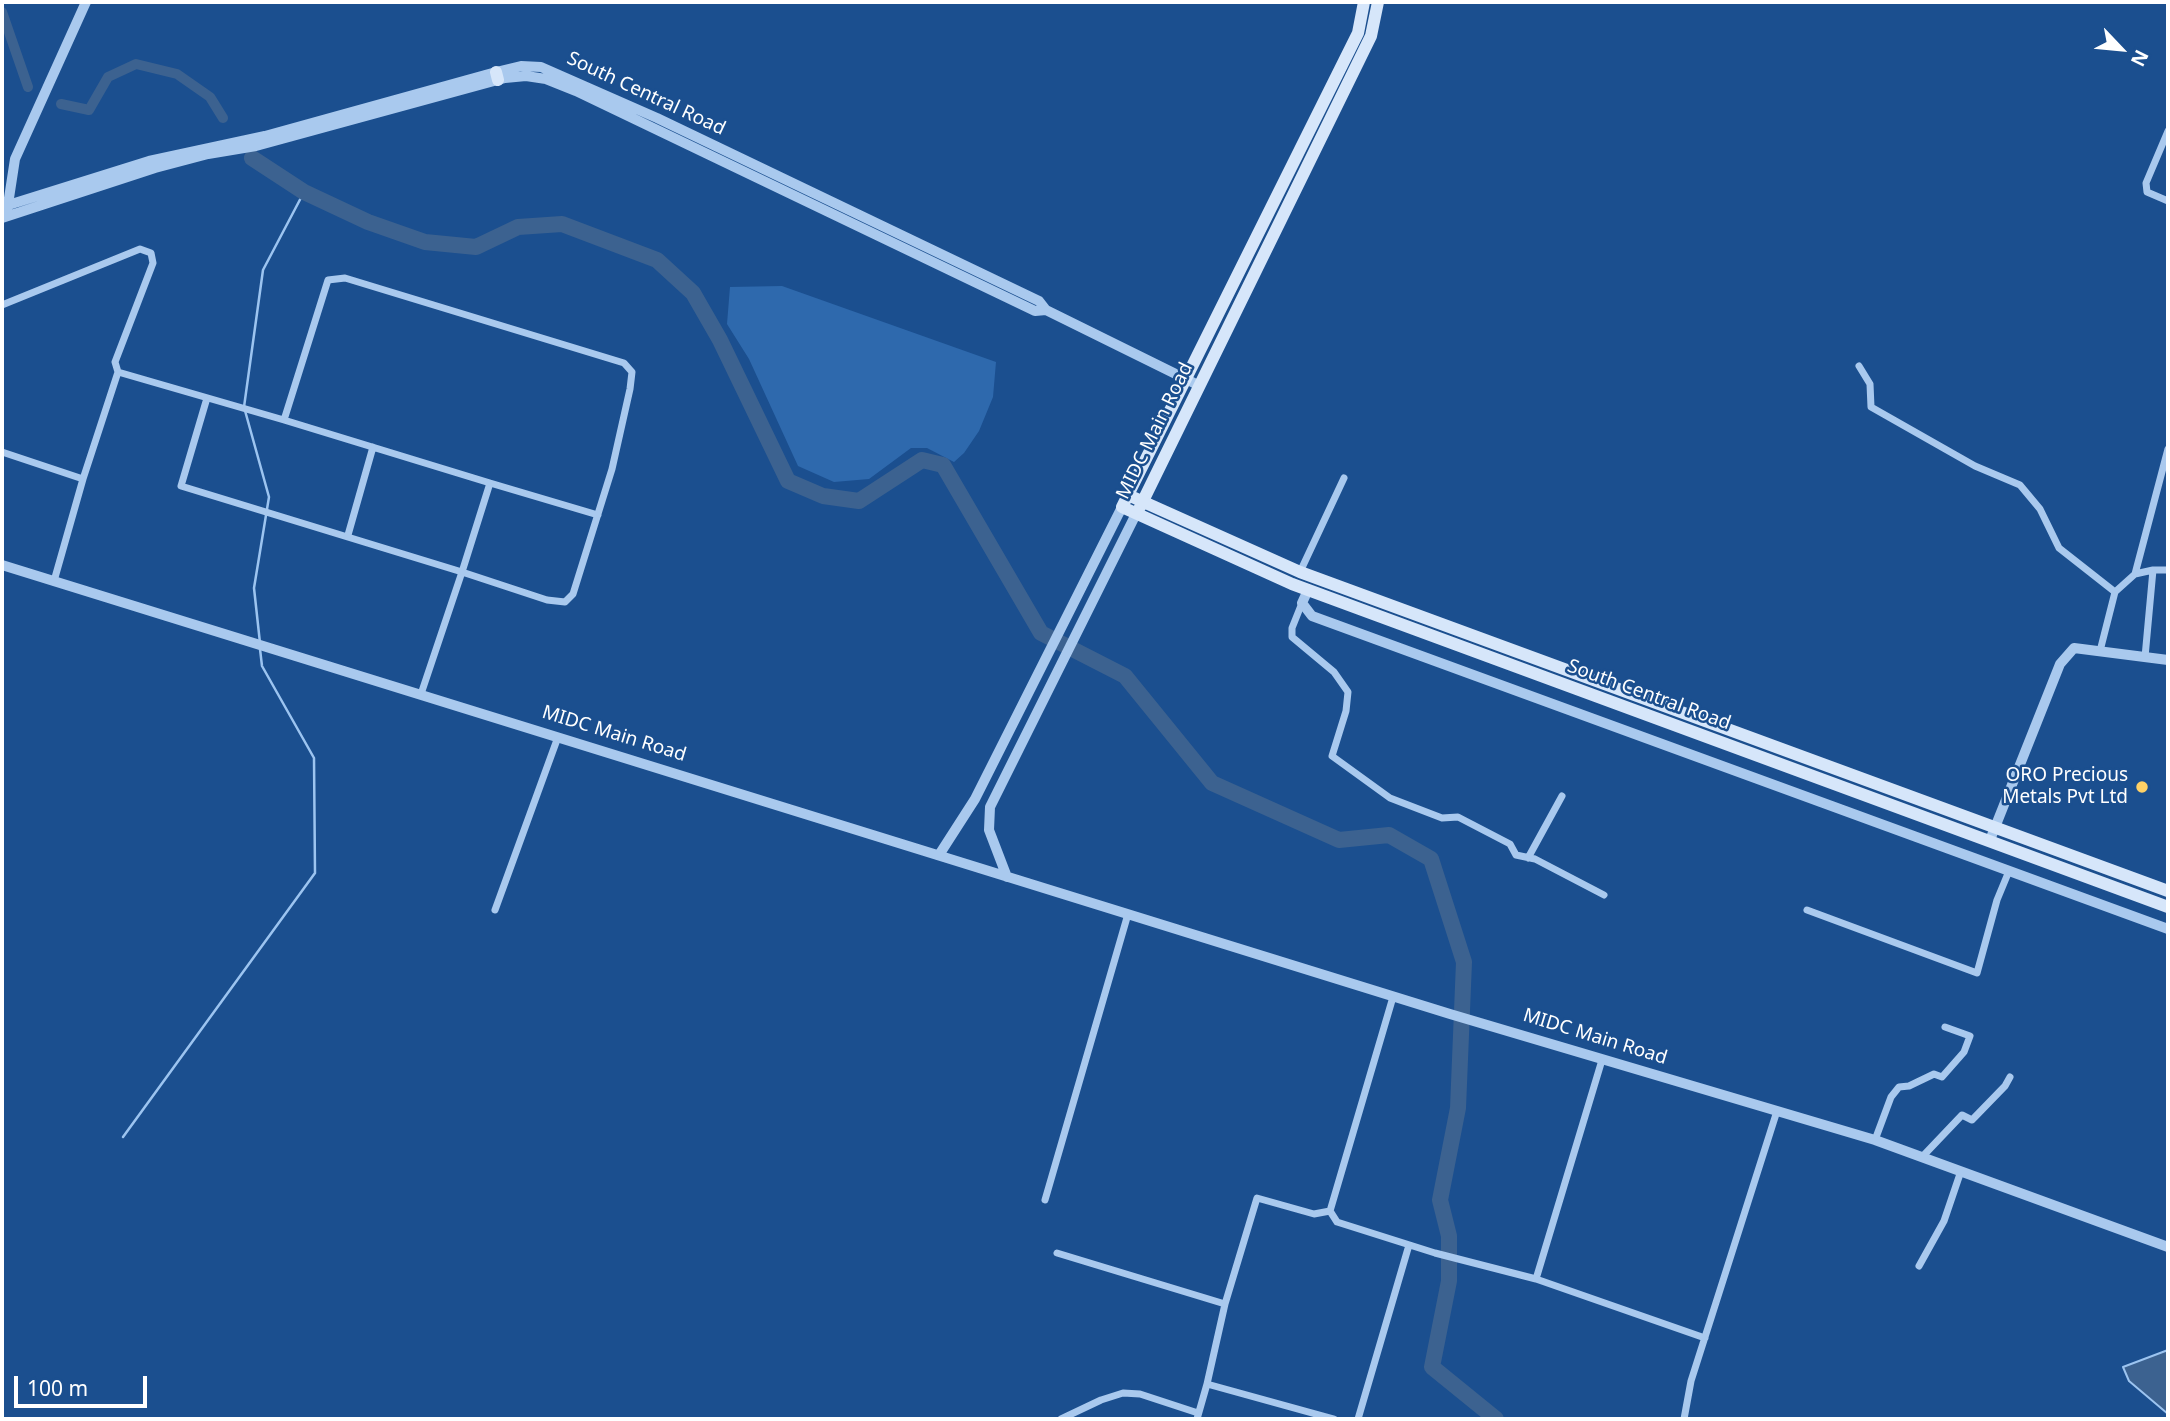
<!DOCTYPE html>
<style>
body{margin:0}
#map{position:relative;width:2170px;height:1421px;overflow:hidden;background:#1b4f8f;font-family:"Noto Sans",sans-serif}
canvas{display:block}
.frame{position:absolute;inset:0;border:4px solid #fff;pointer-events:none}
.north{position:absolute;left:2086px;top:14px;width:70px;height:70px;-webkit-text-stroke:5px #1b4f8f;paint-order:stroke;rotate:116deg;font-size:19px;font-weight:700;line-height:28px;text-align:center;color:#fff}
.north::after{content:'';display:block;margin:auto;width:24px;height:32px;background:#fff;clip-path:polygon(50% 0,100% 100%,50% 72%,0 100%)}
.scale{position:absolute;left:14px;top:1376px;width:133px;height:32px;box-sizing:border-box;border:4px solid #fff;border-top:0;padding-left:9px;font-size:21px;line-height:24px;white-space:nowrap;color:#fff;-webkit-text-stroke:5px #1b4f8f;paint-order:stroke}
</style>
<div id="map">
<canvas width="2170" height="1421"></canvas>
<div class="frame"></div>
<div class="north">N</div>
<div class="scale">100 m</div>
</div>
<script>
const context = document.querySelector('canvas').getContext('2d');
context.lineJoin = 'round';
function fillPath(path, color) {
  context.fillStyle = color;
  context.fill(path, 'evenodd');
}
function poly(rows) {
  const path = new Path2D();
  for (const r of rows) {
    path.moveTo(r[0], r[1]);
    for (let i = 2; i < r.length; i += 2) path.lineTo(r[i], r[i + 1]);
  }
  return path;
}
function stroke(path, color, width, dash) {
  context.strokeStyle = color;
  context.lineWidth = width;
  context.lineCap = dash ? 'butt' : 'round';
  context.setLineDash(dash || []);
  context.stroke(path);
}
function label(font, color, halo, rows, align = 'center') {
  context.font = font + ' "Noto Sans",sans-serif';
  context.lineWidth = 5;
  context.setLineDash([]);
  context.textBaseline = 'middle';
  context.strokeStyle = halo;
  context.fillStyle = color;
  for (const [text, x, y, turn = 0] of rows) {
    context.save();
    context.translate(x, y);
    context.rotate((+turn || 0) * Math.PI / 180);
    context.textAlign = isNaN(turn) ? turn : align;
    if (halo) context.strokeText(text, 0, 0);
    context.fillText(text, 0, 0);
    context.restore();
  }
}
const green = poly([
 [782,286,996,362,993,397,979,431,964,453,954,462,927,448,911,448,869,479,834,482,798,466,749,359,727,324,730,287]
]);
const water = poly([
 [2168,1350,2168,1414,2129,1381,2123,1367,2168,1350]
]);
const stream = poly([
 [260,643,254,588,269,497,244,407,263,270,304,192],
 [123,1137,315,873,314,758,262,666,260,649]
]);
const canal = poly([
 [2,12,28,87],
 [61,104,89,110,108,77,136,64,177,74,210,97,223,118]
]);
const river = poly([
 [252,158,304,192,368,222,425,242,476,247,518,227,562,224,657,260,693,293,720,340,788,481,823,496,859,501,922,460,943,465,1041,633,1125,676,1212,783,1339,840,1389,835,1431,859,1464,962,1458,1108,1440,1200,1449,1236,1449,1281,1432,1367,1496,1419]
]);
const minor = poly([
 [2168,131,2146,183,2147,192,2168,201],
 [2,305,140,249,151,253,153,263,115,362,118,372,284,420,328,280,345,278,624,363,632,372,630,389,612,469,573,594,565,602,547,600,462,572,421,694],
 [1859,366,1870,384,1871,407,1975,466,2020,485,2040,509,2059,548,2115,592],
 [207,398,181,486,462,572,490,483,284,420],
 [2,452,83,479,118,372],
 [490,483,598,515],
 [348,535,373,447],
 [2153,570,2168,570],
 [1300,572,1344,478],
 [2135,574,2168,449],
 [54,581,83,479],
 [1302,603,1292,628,1292,637,1334,672,1348,692,1346,711,1332,756,1390,798,1442,818,1458,817,1510,844,1516,855,1535,859,1604,895],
 [2100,651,2115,592,2135,574,2153,570,2145,657],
 [1528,858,1562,796],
 [495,910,558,737],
 [1807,910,1977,973,1997,900,2009,871],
 [1393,997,1330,1211,1337,1222,1435,1253,1536,1279],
 [1602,1060,1536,1279,1705,1338],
 [1875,1140,1891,1097,1899,1087,1909,1086,1934,1074,1942,1077,1964,1052,1970,1036,1945,1027],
 [1923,1156,1962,1115,1972,1120,2005,1086,2010,1077],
 [1045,1200,1128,914],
 [1057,1253,1225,1304,1207,1384,1334,1419],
 [1919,1266,1944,1221,1961,1171],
 [1225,1304,1257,1198,1314,1214,1330,1211],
 [1061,1419,1101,1400,1123,1393,1140,1394,1198,1413],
 [1197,1419,1207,1384],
 [1358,1419,1409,1245],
 [1684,1419,1691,1381,1777,1111]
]);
const tertiary = poly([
 [2,207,149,161,265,136,496,72,521,66,541,67,657,118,1039,301,1046,310,1198,385],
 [7,211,15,159,86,2],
 [2,218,155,168,208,154,256,146,505,78,526,76,546,79,576,91,1035,311,1046,310],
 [2,565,1450,1014,1875,1140,2168,1247],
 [1308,590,1302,603,1312,616,2168,929],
 [1990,840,2060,664,2074,648,2168,660],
 [939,855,975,799,1122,507],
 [1007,877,989,830,990,807,1136,514]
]);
const secondary = poly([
 [1364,2,1358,33,1122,507,1292,584,2168,907],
 [496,72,498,80],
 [1128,495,1300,572,2168,891],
 [1140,507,1371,36,1378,2]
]);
const markers = [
 [2142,787,7,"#ffd166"]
];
const streetNames = [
 ["South Central Road",646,94,25],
 ["MIDC Main Road",1155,431,-64],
 ["South Central Road",1649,695,20],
 ["MIDC Main Road",614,734,17],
 ["MIDC Main Road",1595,1037,17]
];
const poiNames = [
 ["ORO Precious",2128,776],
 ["Metals Pvt Ltd",2128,798]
];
fillPath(green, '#2e69ad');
fillPath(water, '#3c6290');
stroke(water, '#9cc4f0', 2);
stroke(stream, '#9cc4f0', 2.5);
stroke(canal, '#3c6290', 10);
stroke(river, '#3c6290', 16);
stroke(minor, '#a9c9ee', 7);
stroke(tertiary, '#a9c9ee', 10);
stroke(secondary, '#d6e6fa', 12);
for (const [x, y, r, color] of markers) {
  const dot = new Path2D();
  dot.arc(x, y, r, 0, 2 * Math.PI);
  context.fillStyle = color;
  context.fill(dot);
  stroke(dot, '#1b4f8f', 2.5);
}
label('19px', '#fff', '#1b4f8f', streetNames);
label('19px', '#fff', '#1b4f8f', poiNames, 'right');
</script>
